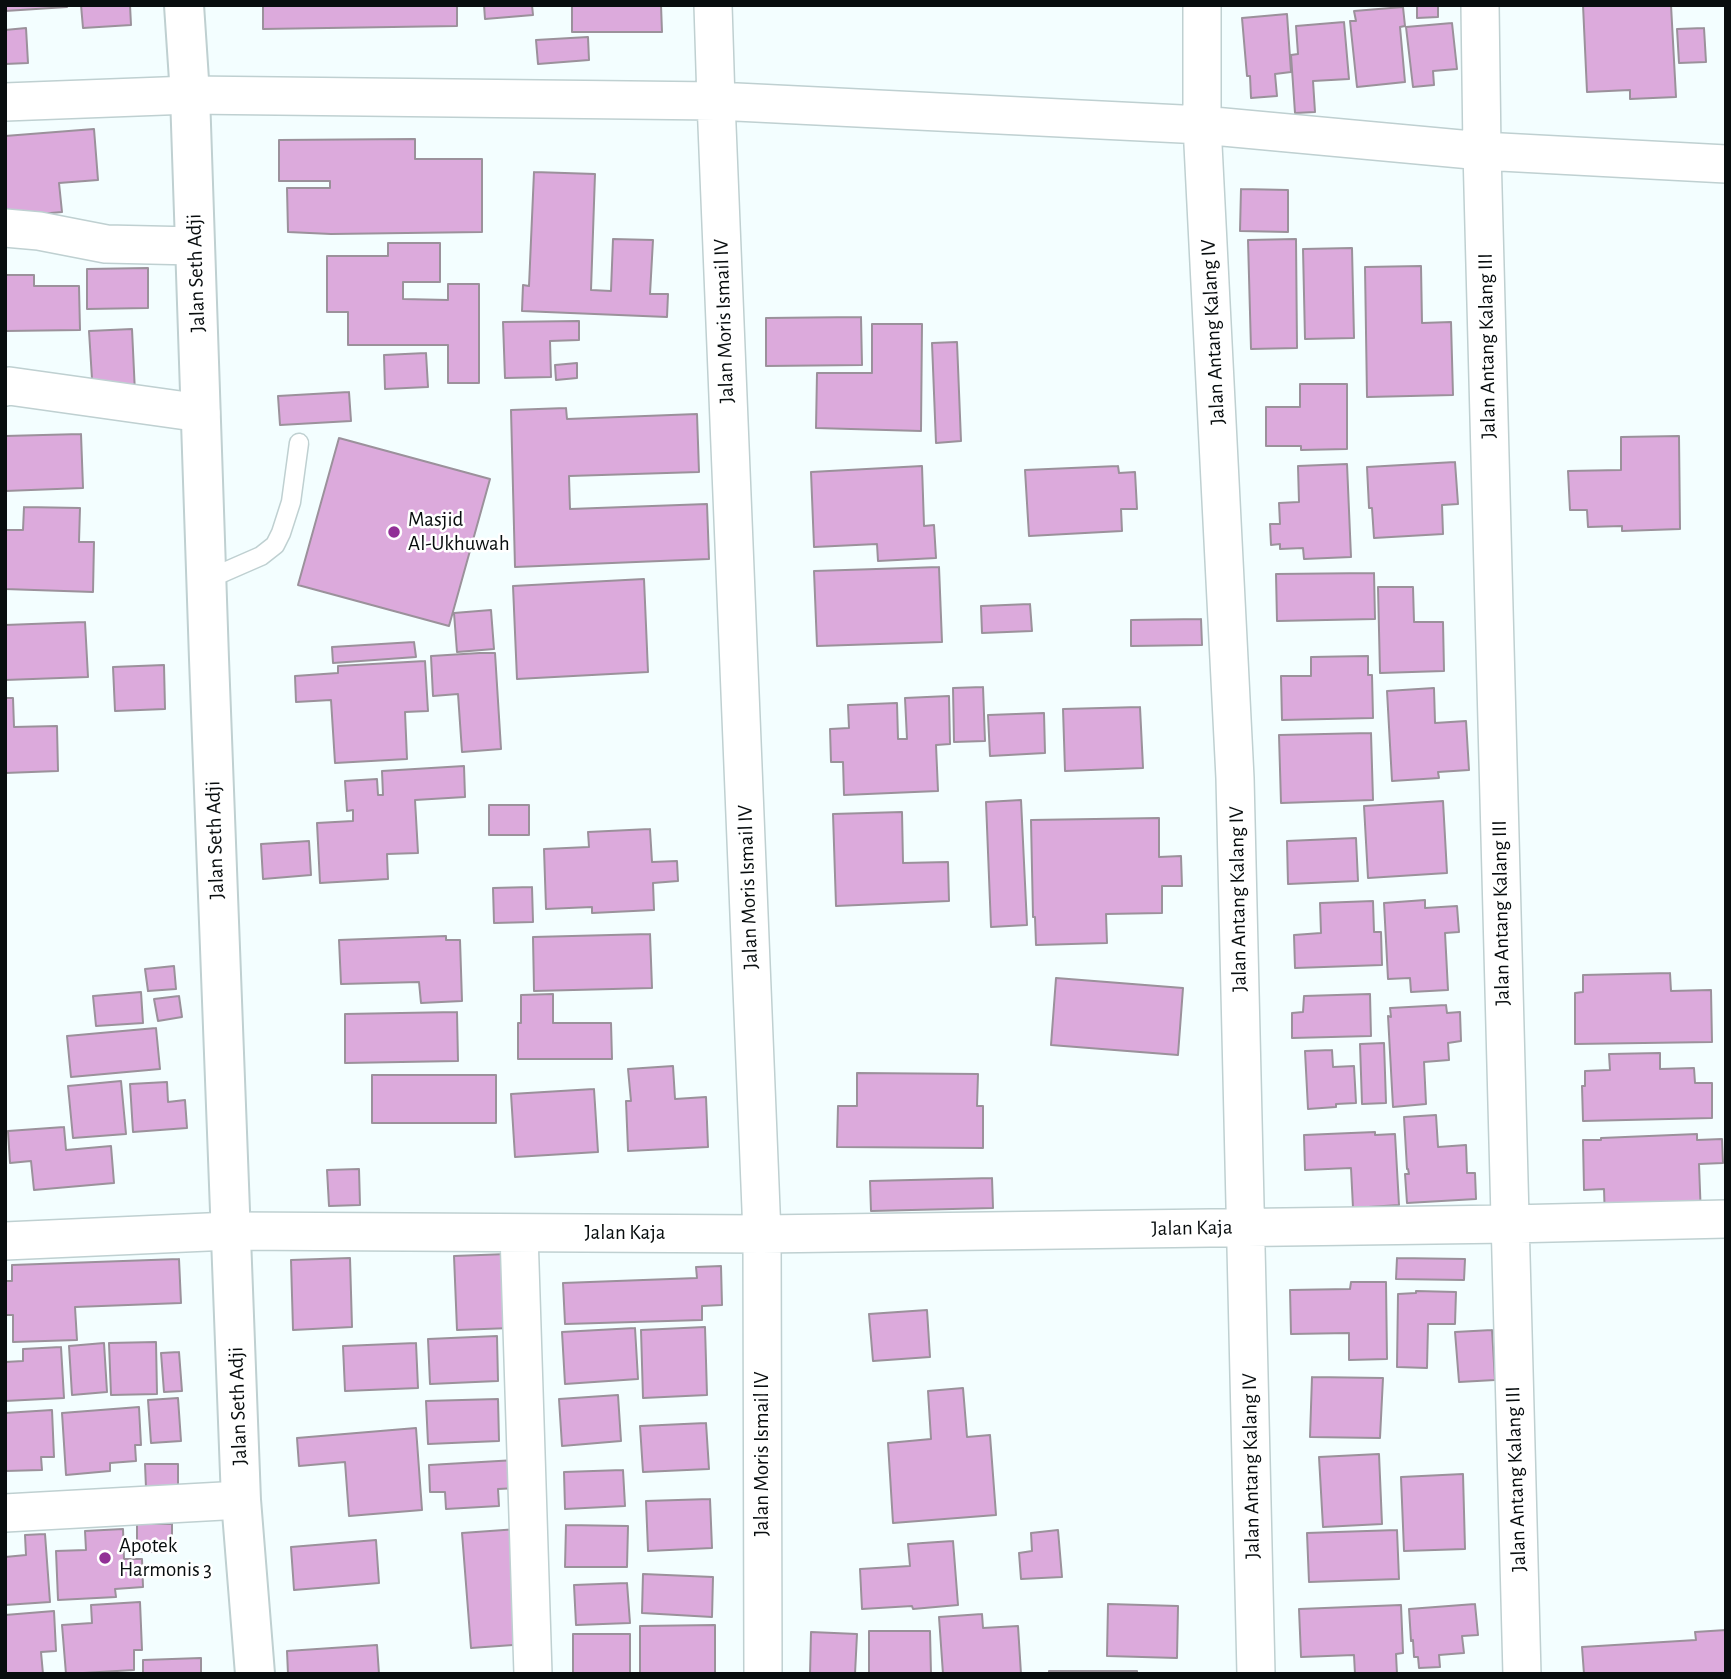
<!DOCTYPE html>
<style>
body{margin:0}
#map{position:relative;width:1731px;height:1679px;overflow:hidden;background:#f3feff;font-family:"Alegreya Sans",sans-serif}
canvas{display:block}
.frame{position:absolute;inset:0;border:7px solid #080d0e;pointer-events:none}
</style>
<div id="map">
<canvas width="1731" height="1679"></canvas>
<div class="frame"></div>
</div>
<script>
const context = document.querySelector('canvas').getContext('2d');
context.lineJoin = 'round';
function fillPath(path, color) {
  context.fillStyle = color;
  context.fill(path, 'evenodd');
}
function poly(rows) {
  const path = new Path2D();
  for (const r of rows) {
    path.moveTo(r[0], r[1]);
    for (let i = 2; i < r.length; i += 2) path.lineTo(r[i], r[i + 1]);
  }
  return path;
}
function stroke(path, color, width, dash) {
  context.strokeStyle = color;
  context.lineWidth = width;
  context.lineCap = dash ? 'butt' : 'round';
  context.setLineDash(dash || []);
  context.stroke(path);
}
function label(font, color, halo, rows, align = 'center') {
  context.font = font + ' "Alegreya Sans",sans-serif';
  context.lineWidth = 5;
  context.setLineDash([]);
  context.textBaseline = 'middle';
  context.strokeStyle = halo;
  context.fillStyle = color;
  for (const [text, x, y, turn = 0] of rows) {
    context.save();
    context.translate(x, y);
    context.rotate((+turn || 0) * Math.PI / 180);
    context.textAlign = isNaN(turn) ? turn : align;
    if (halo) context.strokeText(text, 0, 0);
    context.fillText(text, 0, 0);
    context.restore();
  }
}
const building = poly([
 [5,5,67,5,67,7,5,11,5,5],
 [81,5,130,5,131,25,83,28,81,5],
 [263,5,457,5,457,26,263,29,263,5],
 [484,5,532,5,533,15,485,19,484,5],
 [572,5,661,5,662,32,572,32,572,5],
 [1417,5,1438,5,1438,17,1417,18,1417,5],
 [1583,5,1671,5,1676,97,1630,99,1630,90,1587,92,1583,5],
 [1403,7,1405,26,1400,27,1405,82,1357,87,1350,21,1356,21,1354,11,1403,7],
 [1287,14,1291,72,1275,74,1277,96,1251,98,1250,76,1247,76,1242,18,1287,14],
 [1344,22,1349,79,1313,81,1315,112,1295,113,1291,55,1298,54,1296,26,1344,22],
 [1452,23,1457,69,1433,71,1434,85,1413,87,1406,27,1452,23],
 [26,28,28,63,5,64,5,30,26,28],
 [1704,28,1706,62,1679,63,1677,29,1704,28],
 [588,37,589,60,538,64,536,40,588,37],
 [94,129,98,180,59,183,62,212,5,217,5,136,94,129],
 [415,139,415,159,482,159,482,232,331,234,288,232,287,188,330,188,330,181,279,181,279,140,415,139],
 [534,172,595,174,591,290,611,291,613,239,653,240,650,294,668,294,667,317,522,311,523,285,529,286,534,172],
 [1241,189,1288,190,1288,232,1240,231,1241,189],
 [1296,239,1297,348,1251,349,1248,240,1296,239],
 [388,243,440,243,440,282,403,282,403,299,448,300,448,284,479,284,479,383,448,383,448,345,348,345,348,312,327,312,327,256,388,256,388,243],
 [1352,248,1354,338,1305,339,1303,249,1352,248],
 [1421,266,1422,323,1451,322,1453,395,1367,397,1365,267,1421,266],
 [148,268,148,308,87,309,87,269,148,268],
 [5,275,34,275,34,286,79,286,80,330,5,331,5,275],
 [861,317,862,365,766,366,766,318,861,317],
 [579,321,579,340,550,341,551,377,505,378,503,322,579,321],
 [872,324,922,324,921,431,816,428,817,373,872,373,872,324],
 [132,329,135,393,93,395,89,331,132,329],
 [957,342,961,441,936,443,932,343,957,342],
 [426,353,428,387,385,389,384,355,426,353],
 [577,363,577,378,556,380,555,365,577,363],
 [1300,384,1347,384,1347,449,1301,450,1301,446,1266,446,1266,407,1300,407,1300,384],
 [349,392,351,421,280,425,278,396,349,392],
 [566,408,567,419,697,414,699,472,569,476,570,509,707,504,709,559,515,567,511,410,566,408],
 [81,434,83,488,5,491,5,436,81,434],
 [1679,436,1680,529,1622,531,1622,526,1588,527,1587,510,1570,510,1568,471,1621,470,1621,437,1679,436],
 [339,438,490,479,449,626,298,585,339,438],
 [1455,462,1458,504,1442,505,1443,534,1374,538,1372,508,1369,508,1367,467,1455,462],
 [1347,464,1351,557,1304,559,1303,548,1280,549,1280,544,1271,545,1270,524,1280,524,1279,503,1299,502,1298,466,1347,464],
 [922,466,924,526,934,525,936,558,878,561,877,544,814,547,811,472,922,466],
 [1118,466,1119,473,1135,472,1137,509,1121,509,1122,531,1029,536,1025,470,1118,466],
 [24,507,80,508,79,542,94,542,93,592,5,589,5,530,23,530,24,507],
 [939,567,942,642,817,646,814,571,939,567],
 [1374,573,1375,619,1277,621,1276,574,1374,573],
 [644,579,648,672,517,679,513,586,644,579],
 [1378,587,1413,587,1414,622,1443,622,1444,671,1380,673,1378,587],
 [1030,604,1032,631,982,633,981,606,1030,604],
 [491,610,494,649,457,652,454,613,491,610],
 [1201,619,1202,645,1131,646,1131,620,1201,619],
 [85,622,88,677,5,680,5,625,85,622],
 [414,642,416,657,333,663,332,647,414,642],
 [480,653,495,653,501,749,462,752,458,694,433,696,431,656,480,653],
 [1368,656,1368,675,1372,675,1373,718,1282,720,1281,676,1311,676,1311,657,1368,656],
 [425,661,428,711,405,712,407,759,335,763,331,700,296,702,295,676,338,673,338,666,425,661],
 [164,665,165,709,115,711,113,667,164,665],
 [983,687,985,741,954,742,953,688,983,687],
 [1434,688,1435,723,1466,721,1469,770,1438,772,1439,778,1392,781,1387,691,1434,688],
 [949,696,950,744,936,745,938,791,844,795,843,762,831,762,830,729,849,728,848,705,897,703,898,739,907,739,905,698,949,696],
 [5,698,13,698,14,727,57,726,58,771,5,773,5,698],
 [1140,707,1143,768,1065,771,1063,709,1140,707],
 [1044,713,1045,753,990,756,988,715,1044,713],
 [1371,733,1373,800,1281,803,1279,735,1371,733],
 [464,766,465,797,415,800,418,853,387,854,388,879,320,883,317,823,353,821,353,810,347,811,345,781,377,779,378,795,383,795,382,771,464,766],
 [1021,800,1027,925,991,927,986,802,1021,800],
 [1443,801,1447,873,1368,878,1364,806,1443,801],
 [489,805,529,805,529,835,489,835,489,805],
 [902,812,903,863,948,862,949,901,836,906,833,814,902,812],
 [1159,818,1159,857,1181,856,1182,886,1162,886,1162,913,1106,914,1107,943,1036,945,1035,917,1033,917,1031,820,1159,818],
 [650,829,652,862,677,861,678,881,653,883,654,910,592,913,592,907,546,909,544,849,589,847,588,832,650,829],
 [1356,838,1358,881,1288,884,1287,841,1356,838],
 [309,841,311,875,263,879,261,844,309,841],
 [532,887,533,922,494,923,493,888,532,887],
 [1425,900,1425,908,1457,906,1459,932,1445,933,1448,990,1411,992,1410,978,1388,979,1384,903,1425,900],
 [1373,901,1374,932,1381,932,1382,965,1295,968,1294,935,1321,933,1320,903,1373,901],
 [650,934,652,988,534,991,533,937,650,934],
 [446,936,446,940,460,940,462,1001,421,1003,419,982,341,984,339,940,446,936],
 [174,966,176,989,148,991,145,969,174,966],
 [1670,973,1671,991,1711,990,1712,1042,1575,1044,1575,993,1583,992,1583,975,1670,973],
 [1056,978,1183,988,1178,1055,1051,1045,1056,978],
 [141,992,143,1023,96,1026,93,996,141,992],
 [553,994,553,1023,611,1023,612,1059,518,1059,518,1023,521,1023,521,995,553,994],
 [1370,994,1371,1036,1292,1038,1292,1013,1303,1012,1304,996,1370,994],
 [179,996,182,1017,158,1021,154,999,179,996],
 [1446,1005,1447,1013,1460,1012,1461,1041,1448,1043,1449,1060,1424,1062,1426,1104,1393,1107,1388,1016,1391,1017,1390,1008,1446,1005],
 [457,1012,458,1061,345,1063,345,1014,457,1012],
 [156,1028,160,1069,71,1077,67,1036,156,1028],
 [1384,1043,1386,1103,1362,1104,1360,1044,1384,1043],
 [1332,1050,1333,1067,1354,1066,1356,1103,1336,1104,1336,1107,1308,1109,1305,1051,1332,1050],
 [1660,1053,1660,1069,1694,1068,1695,1083,1712,1083,1712,1118,1583,1121,1582,1086,1585,1086,1585,1071,1610,1070,1609,1054,1660,1053],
 [673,1066,675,1099,706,1097,708,1147,628,1151,626,1101,631,1101,628,1069,673,1066],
 [857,1073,978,1074,977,1106,983,1106,983,1148,837,1147,838,1106,857,1106,857,1073],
 [372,1075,496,1075,496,1123,372,1123,372,1075],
 [121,1081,126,1134,73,1138,68,1086,121,1081],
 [167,1082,168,1102,185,1100,187,1128,133,1132,130,1084,167,1082],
 [594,1089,598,1152,515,1157,511,1094,594,1089],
 [1436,1115,1438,1147,1466,1145,1467,1173,1475,1173,1476,1199,1407,1203,1405,1174,1409,1174,1408,1169,1407,1169,1404,1117,1436,1115],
 [64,1127,66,1150,111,1146,114,1183,34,1190,31,1161,10,1163,8,1131,64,1127],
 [1375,1132,1375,1135,1395,1134,1399,1205,1353,1208,1351,1168,1305,1170,1304,1135,1375,1132],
 [1697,1134,1697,1140,1722,1139,1723,1163,1699,1164,1701,1217,1605,1220,1604,1189,1584,1190,1583,1140,1601,1140,1601,1138,1697,1134],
 [359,1169,360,1205,329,1206,327,1170,359,1169],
 [992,1178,993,1208,871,1211,870,1181,992,1178],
 [508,1254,511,1328,457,1330,454,1256,508,1254],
 [350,1258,352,1327,293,1330,291,1260,350,1258],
 [1397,1258,1465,1259,1464,1280,1396,1279,1397,1258],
 [179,1259,181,1303,75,1307,77,1340,13,1342,13,1315,5,1315,5,1281,12,1281,12,1265,179,1259],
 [721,1266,722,1305,702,1306,702,1320,565,1324,563,1283,697,1278,696,1267,721,1266],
 [1351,1282,1386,1282,1387,1359,1349,1360,1349,1333,1291,1334,1290,1290,1350,1289,1351,1282],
 [1416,1291,1456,1292,1455,1324,1428,1324,1427,1368,1397,1367,1398,1294,1416,1293,1416,1291],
 [927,1310,930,1357,873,1361,869,1314,927,1310],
 [705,1327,707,1395,643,1398,641,1330,705,1327],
 [635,1328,638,1379,565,1384,562,1332,635,1328],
 [1492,1330,1495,1380,1459,1382,1455,1332,1492,1330],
 [497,1336,498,1381,430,1384,428,1339,497,1336],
 [156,1342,157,1394,111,1395,109,1343,156,1342],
 [104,1343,107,1392,72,1395,69,1346,104,1343],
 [416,1343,418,1388,345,1391,343,1346,416,1343],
 [61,1347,64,1398,5,1401,5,1362,23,1361,23,1349,61,1347],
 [179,1352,182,1391,164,1392,161,1353,179,1352],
 [1312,1377,1383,1378,1380,1438,1310,1437,1312,1377],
 [963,1388,967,1437,990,1435,996,1515,893,1523,888,1443,931,1439,928,1391,963,1388],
 [618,1395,621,1441,562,1446,559,1399,618,1395],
 [178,1398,181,1441,151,1443,148,1400,178,1398],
 [498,1399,499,1441,428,1444,426,1401,498,1399],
 [139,1407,141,1445,135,1445,136,1461,110,1463,110,1471,66,1475,62,1413,139,1407],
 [52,1410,54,1457,41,1457,42,1470,5,1471,5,1413,52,1410],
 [706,1423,709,1469,643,1472,640,1426,706,1423],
 [416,1428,422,1510,349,1516,345,1462,299,1466,297,1438,416,1428],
 [1379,1454,1382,1524,1323,1527,1319,1457,1379,1454],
 [516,1460,518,1488,498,1489,499,1506,446,1509,445,1492,430,1492,429,1465,516,1460],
 [145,1464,178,1464,178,1488,146,1488,145,1464],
 [623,1470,625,1506,565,1509,564,1472,623,1470],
 [1463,1474,1465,1549,1404,1551,1401,1477,1463,1474],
 [710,1499,712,1548,648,1551,646,1501,710,1499],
 [137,1524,172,1524,172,1552,137,1552,137,1524],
 [566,1525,628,1526,627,1567,565,1567,566,1525],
 [123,1529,124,1559,142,1559,143,1587,115,1589,116,1597,58,1600,56,1551,86,1550,85,1531,123,1529],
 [518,1529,527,1644,471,1648,462,1533,518,1529],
 [1058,1530,1062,1577,1021,1579,1019,1553,1032,1551,1031,1533,1058,1530],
 [1397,1530,1399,1579,1309,1582,1307,1533,1397,1530],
 [45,1534,50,1602,5,1605,5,1557,26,1555,25,1535,45,1534],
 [376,1540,379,1583,294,1590,291,1547,376,1540],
 [953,1541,958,1605,913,1609,912,1606,862,1609,860,1569,910,1566,908,1544,953,1541],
 [643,1574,713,1577,712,1617,642,1613,643,1574],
 [627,1583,630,1623,576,1625,574,1585,627,1583],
 [140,1602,142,1650,134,1650,134,1670,66,1674,62,1625,92,1623,91,1605,140,1602],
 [1108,1604,1178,1606,1177,1658,1107,1656,1108,1604],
 [1475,1604,1478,1635,1462,1636,1464,1653,1439,1655,1440,1667,1419,1668,1418,1657,1414,1657,1413,1640,1411,1641,1409,1609,1475,1604],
 [1401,1605,1403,1653,1396,1654,1397,1674,1355,1674,1354,1655,1301,1657,1299,1609,1401,1605],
 [54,1611,56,1651,41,1652,43,1674,5,1674,5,1615,54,1611],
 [982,1614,983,1628,1018,1626,1021,1674,943,1674,939,1617,982,1614],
 [715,1625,715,1674,640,1674,640,1626,715,1625],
 [1726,1630,1726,1674,1584,1674,1582,1647,1696,1640,1695,1632,1726,1630],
 [869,1631,930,1631,931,1674,869,1674,869,1631],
 [811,1632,857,1634,855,1674,810,1674,811,1632],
 [573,1634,630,1634,630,1674,573,1674,573,1634],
 [377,1645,379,1674,288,1674,287,1651,377,1645],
 [201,1658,201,1674,143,1674,143,1660,201,1658],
 [1049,1671,1137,1671,1137,1674,1049,1674,1049,1671]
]);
const service = poly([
 [206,580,261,556,275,545,281,533,291,502,299,443]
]);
const minor = poly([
 [713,5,716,101,762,1234,763,1674],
 [1202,5,1202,125,1235,778,1256,1674],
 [1480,5,1482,151,1522,1674],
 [5,102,190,95,716,101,1202,125,1482,151,1726,164],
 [5,228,39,231,106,244,195,246],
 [5,387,9,386,201,413],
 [519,1233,533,1674],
 [5,1241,230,1231,762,1234,1509,1224,1726,1219],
 [5,1513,241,1500]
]);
const tertiary = poly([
 [184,5,190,95,209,659,241,1500,255,1674]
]);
const markers = [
 [394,532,7,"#912f96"],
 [105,1558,7,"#912f96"]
];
const streetNames = [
 ["Jalan Seth Adji",196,273,-92],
 ["Jalan Moris Ismail IV",724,321,-92],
 ["Jalan Antang Kalang IV",1213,332,-93],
 ["Jalan Antang Kalang III",1487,346,-91],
 ["Jalan Seth Adji",215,840,-92],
 ["Jalan Moris Ismail IV",748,887,-92],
 ["Jalan Antang Kalang IV",1238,899,-91],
 ["Jalan Antang Kalang III",1501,913,-91],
 ["Jalan Kaja",1192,1228,-1],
 ["Jalan Kaja",625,1233],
 ["Jalan Seth Adji",238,1406,-92],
 ["Jalan Moris Ismail IV",762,1454,-90],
 ["Jalan Antang Kalang IV",1251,1466,-91],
 ["Jalan Antang Kalang III",1516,1479,-92]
];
const poiNames = [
 ["Masjid",408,520],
 ["Al-Ukhuwah",408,544],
 ["Apotek",119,1546],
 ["Harmonis 3",119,1570]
];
fillPath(building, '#dcaadc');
stroke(building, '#9b919b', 2);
stroke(service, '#bfd0d1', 21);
stroke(minor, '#bfd0d1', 40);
stroke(tertiary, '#bfd0d1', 42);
stroke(service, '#fff', 18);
stroke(minor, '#fff', 37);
stroke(tertiary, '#fff', 38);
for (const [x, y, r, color] of markers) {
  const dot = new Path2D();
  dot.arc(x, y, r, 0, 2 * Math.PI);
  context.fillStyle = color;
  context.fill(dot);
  stroke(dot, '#fff', 2.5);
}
label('21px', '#080d0e', '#fff', streetNames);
label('21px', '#080d0e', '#fff', poiNames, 'left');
</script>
